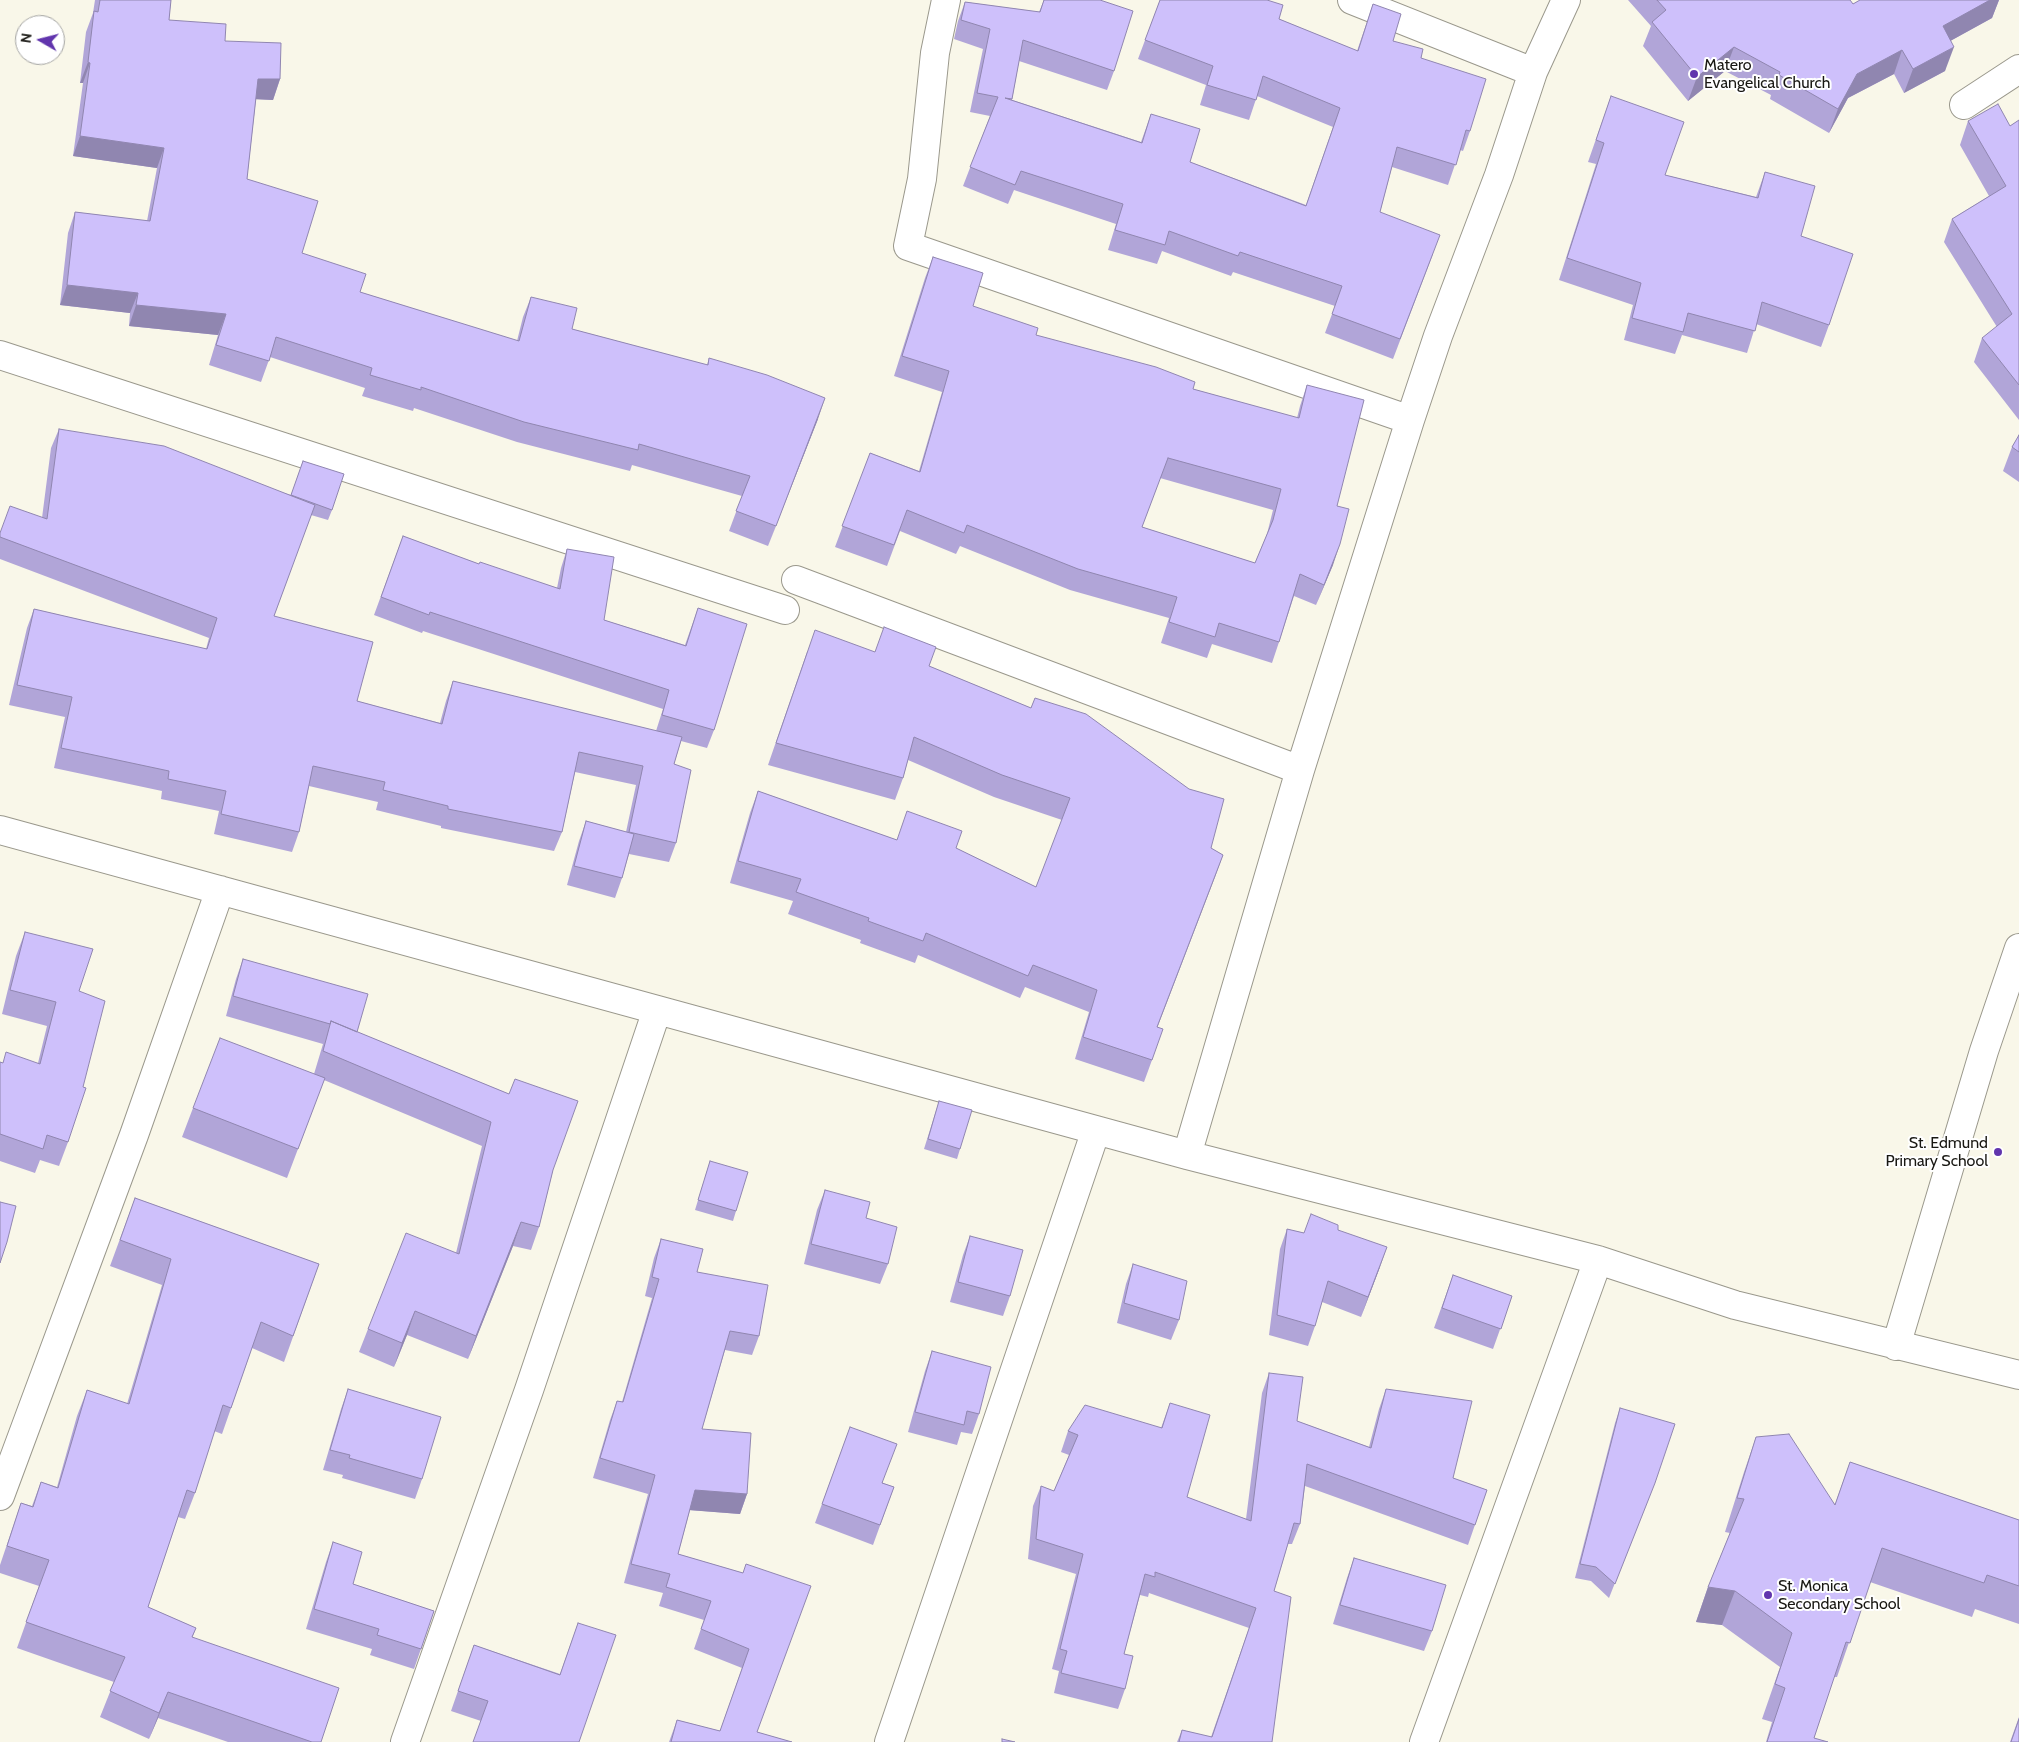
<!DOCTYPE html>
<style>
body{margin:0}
#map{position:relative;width:2019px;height:1742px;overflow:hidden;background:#f9f7e9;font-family:Cabin,sans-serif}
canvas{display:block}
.north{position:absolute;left:15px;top:15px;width:50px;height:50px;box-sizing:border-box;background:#fff;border:1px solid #a3a3a1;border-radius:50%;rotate:278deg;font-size:14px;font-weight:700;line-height:20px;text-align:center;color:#191813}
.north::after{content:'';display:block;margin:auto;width:18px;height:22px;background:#6135ad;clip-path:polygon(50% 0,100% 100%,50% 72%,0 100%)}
</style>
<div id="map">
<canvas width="2019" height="1742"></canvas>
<div class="north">N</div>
</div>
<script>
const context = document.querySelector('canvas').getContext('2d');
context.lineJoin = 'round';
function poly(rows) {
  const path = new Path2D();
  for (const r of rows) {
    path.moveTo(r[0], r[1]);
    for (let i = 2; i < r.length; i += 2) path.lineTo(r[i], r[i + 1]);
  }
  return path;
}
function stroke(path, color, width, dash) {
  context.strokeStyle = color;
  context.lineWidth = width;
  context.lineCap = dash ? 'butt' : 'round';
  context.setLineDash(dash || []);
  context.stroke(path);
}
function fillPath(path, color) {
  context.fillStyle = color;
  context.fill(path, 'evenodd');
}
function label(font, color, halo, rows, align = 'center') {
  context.font = font + ' Cabin,sans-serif';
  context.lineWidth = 4;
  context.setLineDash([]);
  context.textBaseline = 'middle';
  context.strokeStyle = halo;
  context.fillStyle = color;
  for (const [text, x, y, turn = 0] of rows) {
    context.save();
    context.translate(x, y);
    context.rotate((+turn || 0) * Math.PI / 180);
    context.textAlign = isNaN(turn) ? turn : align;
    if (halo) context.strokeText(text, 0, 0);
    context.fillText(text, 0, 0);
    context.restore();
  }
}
const minor = poly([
 [946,0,935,53,922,179,908,246,1410,420],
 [1352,0,1533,72],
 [1964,105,2019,69],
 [0,355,785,610],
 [796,580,1300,770],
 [0,830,1187,1155,1598,1260,1735,1305,2019,1375],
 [1187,1155,1300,770,1410,420,1438,336,1499,175,1533,72,1566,0],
 [1896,1346,1984,1051,2019,948],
 [0,1496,134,1135,220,890],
 [405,1742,529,1390,657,1010],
 [889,1742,1096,1130],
 [1424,1742,1598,1260]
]);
const wall = poly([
 [95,0,171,0,169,20,225,41,280,79,273,100,256,99,247,179,302,253,360,292,517,341,523,317,531,297,572,329,707,365,709,358,818,419,768,546,729,531,742,496,632,465,630,471,517,442,414,408,413,411,362,396,365,388,270,357,261,382,209,365,218,335,129,326,130,313,60,305,68,233,75,212,147,221,157,168,73,156,83,83,80,83,86,32,93,13],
 [1044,0,1100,0,1114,71,1107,90,1019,61,1012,100,1141,142,1151,114,1190,162,1306,205,1333,127,1257,96,1249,120,1200,105,1206,85,1138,59,1160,0,1279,19,1357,51,1373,4,1393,41,1421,58,1470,131,1463,151,1460,150,1448,185,1392,167,1380,212,1433,254,1393,359,1325,333,1335,306,1233,272,1231,276,1162,251,1157,264,1108,250,1116,224,1014,190,1008,204,963,186,990,116,970,112,983,49,954,39,958,21,965,2,1039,12],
 [1628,0,1850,0,1853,4,1860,0,1999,0,1992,18,1950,41,1945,71,1904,93,1894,74,1848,98,1829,133,1770,99,1771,95,1725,71,1688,101,1643,46,1651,26],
 [1611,96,1665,175,1756,197,1765,172,1801,236,1829,325,1821,347,1756,324,1747,353,1682,335,1675,354,1624,340,1633,305,1559,280,1596,164,1588,162],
 [2019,120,2019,420,1974,362,1982,338,1997,327,1944,242,1952,219,1989,196,1960,145,1968,121,2010,126],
 [933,257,973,306,1036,335,1193,389,1297,418,1300,406,1307,385,1337,506,1333,565,1316,605,1294,596,1279,642,1272,663,1212,644,1207,658,1161,643,1169,618,1070,590,960,546,956,554,900,531,887,566,835,547,870,453,919,471,942,392,894,376,925,278],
 [1160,478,1273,510,1267,534,1255,563,1142,527],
 [59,429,291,495,303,461,332,510,328,520,311,515,274,616,357,701,440,723,446,701,453,681,656,731,663,709,423,631,422,633,374,615,403,536,479,564,557,588,561,568,567,549,604,620,685,645,698,608,714,730,707,748,681,741,674,764,676,843,669,862,629,854,622,878,615,898,567,885,579,841,586,821,626,832,636,785,575,772,562,832,554,851,441,828,441,826,376,810,378,802,309,786,299,832,292,852,214,834,219,811,161,799,162,791,54,768,65,717,9,705,27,628,34,609,206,649,209,638,0,559,0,533,42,518,51,448],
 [2019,435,2019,482,2003,471,2012,447],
 [807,652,875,652,929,666,1031,708,1035,698,1211,848,1223,855,1157,1027,1152,1060,1144,1082,1075,1059,1089,1012,1025,987,1020,998,918,955,915,963,860,943,861,940,788,914,793,901,730,883,750,813,758,791,897,840,956,848,1036,887,1062,820,994,797,908,760,903,778,895,800,768,765],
 [25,932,79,991,68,1142,59,1166,40,1160,35,1173,0,1161,0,1062,2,1063,38,1063,47,1026,2,1014,16,956],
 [243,959,357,1032,509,1094,553,1170,539,1227,531,1250,513,1246,468,1359,407,1335,394,1367,359,1352,368,1329,456,1253,482,1146,324,1080,287,1178,182,1137,193,1108,314,1074,323,1044,226,1016,236,979],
 [939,1101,960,1149,957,1159,924,1149],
 [710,1161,736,1211,733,1221,695,1210],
 [825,1190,866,1218,888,1264,880,1284,804,1264,817,1210],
 [135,1198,319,1264,284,1362,252,1348,222,1434,214,1431,195,1493,185,1519,178,1517,148,1607,196,1628,192,1638,321,1742,228,1742,158,1718,149,1739,100,1717,114,1682,17,1648,39,1586,0,1573,0,1565,21,1503,32,1506,41,1482,57,1487,77,1416,87,1390,127,1404,162,1285,110,1266],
 [1287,1229,1304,1233,1338,1230,1380,1267,1361,1317,1322,1302,1315,1326,1308,1346,1269,1335,1280,1249],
 [970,1236,1010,1296,1003,1316,950,1302,963,1255],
 [661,1239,697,1272,759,1336,752,1355,725,1350,702,1429,747,1494,740,1514,690,1510,678,1554,743,1573,757,1732,792,1742,669,1742,677,1720,720,1731,742,1668,694,1649,704,1620,659,1606,663,1593,624,1583,648,1494,593,1478,610,1420,617,1401,622,1402,652,1298,645,1296,654,1258],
 [1133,1264,1179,1320,1171,1340,1117,1323,1126,1284],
 [1453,1275,1512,1296,1493,1349,1434,1328],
 [932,1351,979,1414,972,1434,961,1432,957,1445,908,1432,925,1371],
 [1269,1373,1297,1421,1369,1447,1379,1409,1386,1389,1453,1478,1487,1490,1468,1545,1305,1486,1300,1524,1292,1544,1288,1544,1274,1591,1272,1742,1177,1742,1182,1730,1211,1737,1249,1628,1149,1593,1148,1597,1140,1595,1124,1654,1125,1689,1118,1709,1054,1693,1059,1671,1052,1669,1076,1574,1028,1559,1033,1506,1041,1486,1054,1491,1069,1455,1061,1452,1068,1431,1161,1428,1170,1403,1187,1497,1246,1519,1262,1393],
 [348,1389,422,1479,415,1499,342,1478,343,1475,323,1470,341,1409],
 [1620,1408,1649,1497,1609,1598,1591,1581,1575,1578,1615,1423],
 [850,1427,883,1483,894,1487,873,1545,815,1523],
 [1756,1437,1835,1504,1850,1462,2019,1520,2019,1624,1975,1609,1972,1617,1870,1582,1837,1677,1834,1677,1814,1738,1828,1742,1766,1742,1772,1722,1762,1719,1780,1667,1722,1625,1696,1622,1708,1587,1730,1533,1725,1532,1744,1472],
 [333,1542,353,1584,434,1611,414,1669,370,1655,372,1649,306,1629,326,1562],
 [1354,1558,1432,1631,1424,1651,1333,1624,1347,1578],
 [578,1623,579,1742,481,1721,451,1711,474,1645,560,1674],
 [2019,1717,2019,1742,2010,1742]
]);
const shadedWall = poly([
 [1988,0,1999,0,1992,18,1934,50,1943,26],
 [1734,47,1725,71,1688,101,1697,77],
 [1954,47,1945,71,1904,93,1913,69],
 [1902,50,1894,74,1848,98,1829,133,1838,109,1857,74],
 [88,62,90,63,83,83,80,83],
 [258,79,280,79,273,100,251,99],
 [80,136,164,148,157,168,73,156],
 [67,285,138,293,130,313,60,305],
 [136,305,226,314,218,335,129,326],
 [825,398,818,419,768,546,776,526],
 [1340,544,1333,565,1316,605,1324,585],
 [1223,855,1215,877,1149,1049,1157,1027],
 [521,1222,513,1246,468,1359,476,1336],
 [1387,1247,1380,1267,1361,1317,1368,1297],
 [415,1311,407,1335,394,1367,402,1343],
 [695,1490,747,1494,740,1514,688,1510],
 [1708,1587,1735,1591,1722,1625,1696,1622],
 [168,1692,158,1718,149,1739,159,1713]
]);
const building = poly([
 [100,0,171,0,169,20,226,24,225,41,281,43,280,79,258,79,247,179,318,201,302,253,366,274,360,292,519,341,531,297,577,308,572,329,708,365,709,358,767,375,825,398,776,526,736,511,750,476,639,444,638,450,524,422,421,387,421,390,370,375,372,368,276,337,269,361,216,345,226,314,136,305,138,293,67,285,75,212,150,221,164,148,80,136,90,63,88,62,94,11,98,12,100,0],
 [1044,0,1100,0,1133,11,1114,71,1023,40,1012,99,1005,98,1142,143,1151,114,1200,129,1190,162,1306,206,1340,108,1263,76,1256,100,1207,85,1213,66,1145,40,1160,0,1267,0,1283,5,1279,19,1358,51,1373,4,1401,14,1393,41,1423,49,1421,58,1486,79,1470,131,1466,130,1456,165,1397,147,1380,212,1440,235,1400,339,1332,314,1342,286,1240,252,1238,256,1169,231,1165,245,1115,230,1123,204,1021,171,1015,185,970,167,998,97,977,93,990,29,961,20,965,2,1040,12,1044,0],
 [1657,0,1850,0,1853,4,1860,0,1990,0,1943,26,1954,47,1913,69,1902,50,1857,74,1838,109,1779,75,1780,72,1734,47,1697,77,1652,22,1666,10,1657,0],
 [1611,96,1684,122,1665,175,1758,198,1765,172,1815,186,1801,236,1853,254,1829,325,1762,302,1755,331,1688,313,1683,332,1632,318,1641,283,1567,258,1604,143,1596,140,1611,96],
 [1998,104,2010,126,2019,120,2019,385,1982,338,2012,314,1952,219,2006,186,1968,121,1998,104],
 [933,257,983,273,973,306,1038,328,1036,335,1156,367,1195,382,1193,389,1299,418,1307,385,1364,400,1337,506,1349,509,1340,544,1324,585,1300,574,1279,642,1219,623,1215,637,1169,622,1177,597,1078,569,967,525,964,533,907,510,894,545,842,526,870,453,920,472,949,371,902,356,933,257],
 [1168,458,1281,489,1273,520,1255,563,1142,527,1168,458],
 [59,429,164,446,315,505,274,616,373,642,357,701,442,724,453,681,682,737,674,764,691,770,676,843,629,832,643,766,579,752,562,832,448,809,448,806,383,790,385,782,313,766,299,832,221,814,226,791,168,779,169,771,61,748,72,697,17,685,34,609,207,649,217,618,0,537,0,533,10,506,47,519,59,429],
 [2019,435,2019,452,2012,447,2019,435],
 [303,461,344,474,332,510,291,495,303,461],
 [403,536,479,564,480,562,560,589,567,549,614,557,604,620,686,646,698,608,747,624,714,730,662,715,669,690,430,612,429,615,381,597,403,536],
 [884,627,936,647,929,666,1031,708,1035,698,1086,714,1189,789,1224,799,1211,848,1223,855,1157,1027,1163,1029,1152,1060,1083,1037,1097,990,1033,965,1028,976,926,933,923,941,868,921,869,918,796,892,801,879,738,861,758,791,897,840,907,811,962,831,956,848,1036,887,1070,798,1002,775,914,737,903,778,776,743,815,630,875,652,884,627],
 [586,821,634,834,622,878,574,866,586,821],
 [25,932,93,949,79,991,105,1001,83,1087,86,1088,68,1142,47,1135,43,1149,0,1134,0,1062,3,1063,6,1052,40,1064,56,1002,10,990,25,932],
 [243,959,368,994,357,1032,331,1021,330,1024,233,996,243,959],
 [331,1021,509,1094,515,1079,578,1101,553,1170,539,1227,521,1222,476,1336,415,1311,402,1343,368,1329,406,1233,459,1254,491,1122,323,1051,331,1021],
 [220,1038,325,1078,298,1149,193,1108,220,1038],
 [939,1101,972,1110,960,1149,928,1139,939,1101],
 [710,1161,748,1172,736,1211,698,1200,710,1161],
 [825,1190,870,1202,866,1218,897,1227,888,1264,811,1244,825,1190],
 [135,1198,319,1264,293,1336,261,1322,231,1408,223,1405,195,1493,187,1490,148,1607,196,1628,192,1637,339,1688,321,1742,312,1742,168,1692,159,1713,110,1691,125,1657,26,1622,49,1560,7,1546,21,1503,33,1507,41,1482,58,1488,87,1390,129,1404,171,1259,120,1240,135,1198],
 [0,1202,16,1206,7,1242,0,1263,0,1202],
 [1311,1214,1338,1225,1338,1230,1387,1247,1368,1297,1328,1281,1315,1326,1277,1315,1287,1229,1304,1233,1311,1214],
 [970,1236,1023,1250,1010,1296,958,1282,970,1236],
 [661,1239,703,1249,697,1272,768,1285,759,1336,730,1331,702,1429,751,1433,747,1494,695,1490,678,1554,743,1573,746,1564,811,1586,757,1732,792,1742,671,1742,677,1720,720,1731,749,1649,701,1629,711,1601,666,1587,670,1574,631,1564,655,1475,600,1458,617,1401,623,1402,659,1279,652,1277,661,1239],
 [1133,1264,1187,1281,1179,1320,1124,1303,1133,1264],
 [1453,1275,1512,1296,1501,1329,1442,1308,1453,1275],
 [932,1351,991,1367,979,1414,967,1411,964,1425,915,1412,932,1351],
 [1269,1373,1303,1377,1297,1421,1371,1448,1386,1389,1472,1401,1453,1478,1487,1490,1475,1525,1307,1464,1300,1524,1294,1523,1274,1591,1291,1597,1272,1742,1179,1742,1182,1730,1212,1737,1256,1608,1155,1572,1155,1577,1145,1574,1124,1654,1133,1656,1125,1689,1061,1673,1067,1651,1060,1649,1083,1554,1036,1539,1041,1486,1054,1491,1078,1435,1068,1431,1085,1405,1162,1428,1170,1403,1210,1415,1187,1497,1251,1521,1269,1373],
 [348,1389,441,1417,422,1479,349,1458,350,1455,330,1450,348,1389],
 [1620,1408,1675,1424,1655,1483,1615,1584,1596,1567,1580,1564,1620,1408],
 [850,1427,897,1444,882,1483,894,1487,880,1525,822,1504,850,1427],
 [1789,1434,1835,1505,1850,1462,2019,1520,2019,1586,1987,1575,1984,1583,1882,1548,1850,1643,1846,1642,1814,1738,1828,1742,1767,1742,1785,1688,1775,1684,1792,1633,1735,1591,1708,1587,1744,1499,1737,1498,1756,1437,1789,1434],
 [333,1542,362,1552,353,1584,434,1611,421,1649,377,1635,379,1629,314,1609,333,1542],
 [1354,1558,1446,1585,1432,1631,1340,1605,1354,1558],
 [578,1623,616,1635,579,1742,473,1742,488,1701,458,1691,474,1645,560,1675,578,1623],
 [2019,1719,2019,1742,2011,1742,2019,1719],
 [1002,1739,1015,1742,1002,1742,1002,1739]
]);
const markers = [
 [1694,74,5,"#6135ad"],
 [1998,1152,5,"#6135ad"],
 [1768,1595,5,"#6135ad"]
];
const poiNames = [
 ["Matero",1704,65],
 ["Evangelical Church",1704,83],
 ["St. Edmund",1988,1143,"right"],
 ["Primary School",1988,1161,"right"],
 ["St. Monica",1778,1586],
 ["Secondary School",1778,1604]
];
stroke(minor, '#9a988c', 30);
stroke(minor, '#fff', 28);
fillPath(wall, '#b1a5d8');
fillPath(shadedWall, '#9086b0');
fillPath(building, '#cec0fb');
stroke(building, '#9086b0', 1);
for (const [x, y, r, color] of markers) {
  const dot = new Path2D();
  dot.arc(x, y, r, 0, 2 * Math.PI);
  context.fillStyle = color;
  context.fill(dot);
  stroke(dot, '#fff', 2);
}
label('16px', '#191813', '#fff', poiNames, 'left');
</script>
